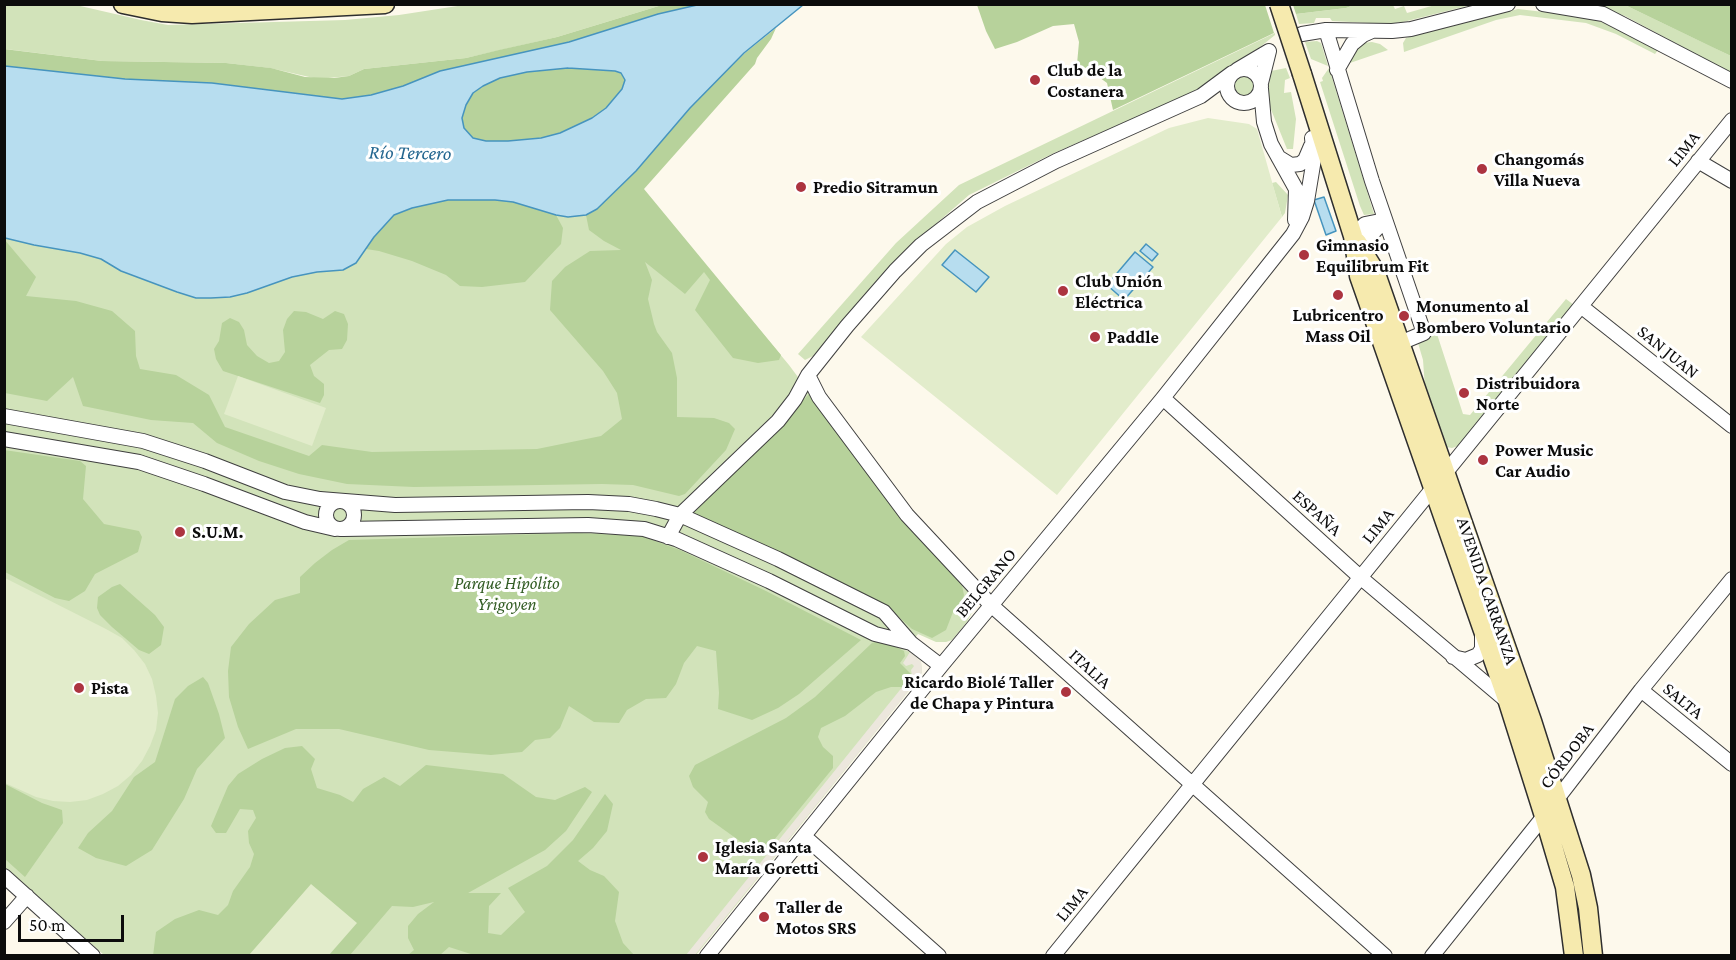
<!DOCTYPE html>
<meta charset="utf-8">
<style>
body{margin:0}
#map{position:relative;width:1736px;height:960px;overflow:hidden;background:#fdf9ec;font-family:"Crimson Pro",serif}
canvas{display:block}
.frame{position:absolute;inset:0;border:6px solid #0c0c0c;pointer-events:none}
.scale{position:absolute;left:18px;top:915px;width:106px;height:27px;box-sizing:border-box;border:3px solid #0c0c0c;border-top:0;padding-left:8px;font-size:18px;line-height:21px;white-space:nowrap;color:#0c0c0c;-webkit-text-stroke:4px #fff;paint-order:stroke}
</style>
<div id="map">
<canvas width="1736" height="960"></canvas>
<div class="frame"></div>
<div class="scale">50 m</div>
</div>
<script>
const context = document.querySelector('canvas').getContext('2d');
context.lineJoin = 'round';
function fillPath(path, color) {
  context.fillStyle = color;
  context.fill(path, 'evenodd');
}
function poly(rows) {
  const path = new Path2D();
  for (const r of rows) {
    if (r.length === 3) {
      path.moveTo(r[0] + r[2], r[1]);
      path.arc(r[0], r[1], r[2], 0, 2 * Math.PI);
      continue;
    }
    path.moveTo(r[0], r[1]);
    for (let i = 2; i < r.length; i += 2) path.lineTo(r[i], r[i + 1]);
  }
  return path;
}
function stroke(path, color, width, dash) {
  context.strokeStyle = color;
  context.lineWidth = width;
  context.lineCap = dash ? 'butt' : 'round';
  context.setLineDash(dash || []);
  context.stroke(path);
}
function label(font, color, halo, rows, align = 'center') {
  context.font = font + ' "Crimson Pro",serif';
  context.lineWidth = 6;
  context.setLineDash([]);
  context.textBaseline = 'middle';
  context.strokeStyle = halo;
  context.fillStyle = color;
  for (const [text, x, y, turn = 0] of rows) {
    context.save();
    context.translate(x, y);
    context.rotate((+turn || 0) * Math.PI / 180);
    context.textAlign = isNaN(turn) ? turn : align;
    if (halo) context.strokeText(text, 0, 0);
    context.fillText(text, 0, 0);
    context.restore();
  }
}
const green = poly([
 [4,5,76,5,141,20,168,25,345,20,399,15,464,5,662,5,557,37,466,58,364,69,349,76,318,79,270,68,226,63,102,61,5,49],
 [1354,5,1393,5,1395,9,1404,6,1407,13,1435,5,1471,5,1403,22,1388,24,1332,21,1330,18,1316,18,1314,23,1299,24,1296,14,1346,8],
 [1594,5,1625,5,1731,56,1731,73,1625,16],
 [1518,9,1587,17,1604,23,1658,50,1655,54,1616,34,1586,23,1520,15,1496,20,1404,52,1403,43,1406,38,1424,32],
 [1275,33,1275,35,1249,56,1194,92,1054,153,969,195,907,249,813,356,805,360,798,354,896,243,959,185],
 [1317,41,1321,43,1328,66,1311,59,1305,42],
 [1372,42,1380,44,1388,50,1344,65,1345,61,1362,43],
 [1286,68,1290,78,1285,80,1284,93,1291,92,1296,119,1293,149,1287,149,1270,107,1268,93,1271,71],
 [1329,68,1335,87,1374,214,1364,215,1360,206,1320,82,1323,81,1322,78],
 [1244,86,13],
 [1276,182,1288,195,1285,213,1282,217,1272,183],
 [643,190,789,365,901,516,973,594,977,603,967,622,952,640,946,642,936,642,918,634,905,650,910,652,921,662,922,672,919,678,696,955,104,955,5,868,5,238,34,245,80,252,101,259,121,271,196,298,230,297,247,293,292,277,317,272,343,270,356,263,374,237,513,202,568,217],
 [1566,299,1574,305,1458,446,1452,448,1446,447,1425,388,1423,360,1418,343,1437,334,1463,414,1470,415]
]);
const forest = poly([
 [662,5,697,5,658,14,569,42,506,57,371,95,342,99,212,83,125,79,5,66,4,49,102,61,226,63,271,68,305,77,334,78,349,76,364,69,466,58,499,50,557,37],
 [977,5,1265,5,1274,33,1113,110,1107,83,1088,69,1077,64,1079,42,1074,24,1053,26,1017,42,995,49,986,31],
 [1293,5,1293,4,1354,5,1346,8,1296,14],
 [1625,5,1731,5,1731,56,1712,47],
 [776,28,771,39,757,58,755,64,644,189,781,355,779,360,758,363,733,358,695,310,710,280,704,272,685,294,645,262,652,280,648,299,654,324,657,332,672,353,677,378,677,417,714,418,729,423,735,429,726,450,685,494,679,496,633,485,602,484,414,487,347,484,299,474,259,461,217,443,193,423,151,420,83,406,73,377,47,401,5,393,4,239,36,277,26,296,76,301,112,311,135,331,136,356,140,369,176,375,209,395,225,427,309,456,322,445,372,452,537,449,601,436,622,419,617,393,603,371,550,310,552,281,565,267,590,251,621,250,604,241,589,230,586,215,597,209,636,171,690,108,718,79,745,53],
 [568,68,615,71,621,73,625,80,622,89,606,108,592,118,560,133,541,138,508,141,486,141,473,138,464,128,462,118,466,105,473,93,483,86,500,78,527,72],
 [448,200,495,200,513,202,556,215,563,228,561,244,525,282,482,287,460,286,446,275,412,261,379,251,366,249,382,226,394,215,412,208],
 [294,311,306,312,323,319,335,311,344,314,348,324,347,340,342,349,329,350,310,365,314,376,324,384,324,395,320,403,223,371,216,359,214,349,219,341,222,323,230,318,239,322,244,330,247,345,257,356,269,363,279,361,285,352,283,330,287,319],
 [810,393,961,581,964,595,962,603,953,612,946,630,932,638,912,629,888,607,692,515],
 [4,450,80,461,86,466,83,499,104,524,139,531,142,537,138,552,95,574,85,591,69,601,55,598,5,572],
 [577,533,641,536,680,550,766,591,861,640,799,694,778,708,752,720,718,709,719,693,716,651,697,646,684,663,676,684,666,698,646,699,627,710,619,723,594,722,569,706,560,728,550,738,535,740,522,752,491,755,429,750,339,729,296,729,248,749,238,727,229,697,228,671,231,647,249,624,275,600,300,593,300,577,315,563,332,550,349,540],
 [120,584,155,615,164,627,161,645,149,654,139,650,112,627,100,615,97,608,98,597,112,587],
 [881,640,904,651,905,656,900,663,911,674,905,687,891,687,876,692,845,716,821,728,818,737,823,747,833,756,833,768,765,851,751,849,709,819,705,812,708,802,693,787,689,776,695,765,786,718,815,697,872,643],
 [203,677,208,683,219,714,225,738,197,769,184,799,152,850,126,866,96,858,78,848,88,833,112,811,134,777,155,762,175,699,188,686],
 [302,746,315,759,311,769,317,788,340,795,353,802,363,789,384,777,400,786,426,765,503,774,536,797,555,800,585,787,592,792,566,831,545,850,468,893,501,893,489,906,488,933,501,935,525,912,508,888,547,866,573,840,605,794,613,804,607,831,593,848,578,861,590,870,604,876,619,892,615,921,623,943,634,955,648,955,477,956,449,947,440,955,408,955,414,950,408,938,408,926,418,914,434,902,413,907,392,906,350,955,153,956,156,932,175,919,199,910,218,915,228,905,233,891,250,867,254,854,249,843,248,831,256,818,253,810,240,809,226,833,216,833,211,826,228,786,238,774,262,759,285,748],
 [5,784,42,803,62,810,63,823,25,877,5,859]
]);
const pitch = poly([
 [1208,118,1249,124,1257,129,1282,217,1057,495,861,337,946,244,967,227,1005,206,1169,128],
 [238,376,326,408,312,446,224,414],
 [5,578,106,629,122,638,134,650,145,664,152,679,156,696,158,713,156,730,150,746,142,761,131,775,118,786,103,794,87,800,70,802,53,801,36,797,5,783],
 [311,884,357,923,329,955,249,955]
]);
const plaza = poly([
 [910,652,921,662,922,672,919,678,695,955,686,955,912,675,911,670,914,666,912,664,906,666,903,663]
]);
const water = poly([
 [697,5,803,5,744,53,690,108,636,171,597,209,586,215,568,217,556,215,513,202,495,200,448,200,412,208,394,215,374,237,356,263,343,270,317,272,292,277,247,293,230,297,211,298,196,298,177,292,121,271,101,259,80,253,34,245,5,238,5,66,125,79,212,83,342,99,371,95,403,86,440,71,569,42,658,14,697,5],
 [568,68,615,71,621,73,625,80,622,89,606,108,592,118,560,133,541,138,508,141,486,141,473,138,464,128,462,118,466,105,473,93,483,86,500,78,527,72,568,68],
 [1324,197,1336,231,1326,235,1314,200,1324,197],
 [1146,244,1158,254,1152,261,1140,251,1146,244],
 [955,250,989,277,976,292,942,265,955,250],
 [1135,252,1153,267,1124,300,1107,285,1135,252]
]);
const street = poly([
 [1543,4,1603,14,1732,81],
 [1326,30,1372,181,1424,333,1400,343],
 [1302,34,1326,30,1392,31,1411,29,1508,4],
 [1244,86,17],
 [1237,70,1269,51,1261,83],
 [1337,70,1352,44,1363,35,1372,31],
 [1261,89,1264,122,1271,144,1296,189,1295,220],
 [1278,157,1291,165,1300,164,1305,160,1311,146],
 [1698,161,1732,181],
 [1353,236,1370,236,1385,220],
 [1353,236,1365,224,1385,220],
 [1582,307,1732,426],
 [808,375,819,397,907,515,991,605,1385,956],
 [1163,398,1360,577,1509,703],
 [4,416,143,441,205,461,285,492,320,499,395,505,588,502,629,504,656,509,680,515,778,559,884,612,911,643,941,666],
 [4,439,139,462,204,484,305,522,335,529],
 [340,515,14],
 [343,529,588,525,644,529,676,539,769,581,875,634,911,643],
 [668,537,680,515,778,421,795,399,808,375,847,326,895,271,921,245,977,202,1056,161,1201,96,1232,73],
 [1453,657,1466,660,1478,655,1482,649,1482,634],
 [1641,690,1732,764],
 [804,836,939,956],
 [4,876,93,956],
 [4,922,27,896],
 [707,956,941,666,1163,398,1293,234,1302,217,1307,201,1314,159,1312,138],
 [1053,956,1732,120],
 [1432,956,1544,816,1641,690,1732,579]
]);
const secondary = poly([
 [123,4,162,12,192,14,385,4],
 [1302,74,1353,236,1359,276,1508,702,1544,816,1565,887,1574,956],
 [1357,242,1375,271,1532,721,1581,875,1588,908,1593,956]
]);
const secondaryBridge = poly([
 [1279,4,1302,74]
]);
const markers = [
 [1035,80,6,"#ac3440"],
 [1482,169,6,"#ac3440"],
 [801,187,6,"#ac3440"],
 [1304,255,6,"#ac3440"],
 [1063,291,6,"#ac3440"],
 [1338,295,6,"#ac3440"],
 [1404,316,6,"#ac3440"],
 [1095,337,6,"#ac3440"],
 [1464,393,6,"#ac3440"],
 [1483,460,6,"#ac3440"],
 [180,532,6,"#ac3440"],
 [79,688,6,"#ac3440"],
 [1066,692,6,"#ac3440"],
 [703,857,6,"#ac3440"],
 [764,917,6,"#ac3440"]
];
const poiNames = [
 ["Club de la",1047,70],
 ["Costanera",1047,91],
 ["Changomás",1494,159],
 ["Villa Nueva",1494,180],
 ["Predio Sitramun",813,187],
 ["Gimnasio",1316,245],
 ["Equilibrum Fit",1316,266],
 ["Club Unión",1075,281],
 ["Eléctrica",1075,302],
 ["Monumento al",1416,306],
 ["Bombero Voluntario",1416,327],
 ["Lubricentro",1338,315,"center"],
 ["Mass Oil",1338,336,"center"],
 ["Paddle",1107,337],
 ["Distribuidora",1476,383],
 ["Norte",1476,404],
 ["Power Music",1495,450],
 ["Car Audio",1495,471],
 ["S.U.M.",192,532],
 ["Ricardo Biolé Taller",1054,682,"right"],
 ["de Chapa y Pintura",1054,703,"right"],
 ["Pista",91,688],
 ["Iglesia Santa",715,847],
 ["María Goretti",715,868],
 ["Taller de",776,907],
 ["Motos SRS",776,928]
];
const streetNames = [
 ["LIMA",1684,149,-51],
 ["SAN JUAN",1668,352,39],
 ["ESPAÑA",1317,513,42],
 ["LIMA",1378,526,-51],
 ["BELGRANO",986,583,-50],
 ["AVENIDA CARRANZA",1487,591,71],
 ["ITALIA",1090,669,42],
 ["SALTA",1683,701,39],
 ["CÓRDOBA",1567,756,-53],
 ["LIMA",1072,904,-51]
];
const parkNames = [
 ["Parque Hipólito",507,583],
 ["Yrigoyen",507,604]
];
const waterNames = [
 ["Río Tercero",410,153,1]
];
fillPath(green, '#d2e3ba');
fillPath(forest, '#b7d29b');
fillPath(pitch, '#e2eccb');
fillPath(plaza, '#ece7dd');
fillPath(water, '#b7ddef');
stroke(water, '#4694be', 1.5);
stroke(street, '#3f3f3f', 16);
stroke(secondary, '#2e2e2e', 21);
stroke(street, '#fff', 14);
stroke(secondary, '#f6eaae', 18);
stroke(secondaryBridge, '#2e2e2e', 21, []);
stroke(secondaryBridge, '#f6eaae', 18);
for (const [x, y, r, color] of markers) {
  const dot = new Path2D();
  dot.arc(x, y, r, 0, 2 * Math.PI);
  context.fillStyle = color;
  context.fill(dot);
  stroke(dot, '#fff', 2);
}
label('bold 18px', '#0c0c0c', '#fff', poiNames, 'left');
label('18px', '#0c0c0c', '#fff', streetNames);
label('italic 18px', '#325c24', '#fff', parkNames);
label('italic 20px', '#23668f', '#fff', waterNames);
</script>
